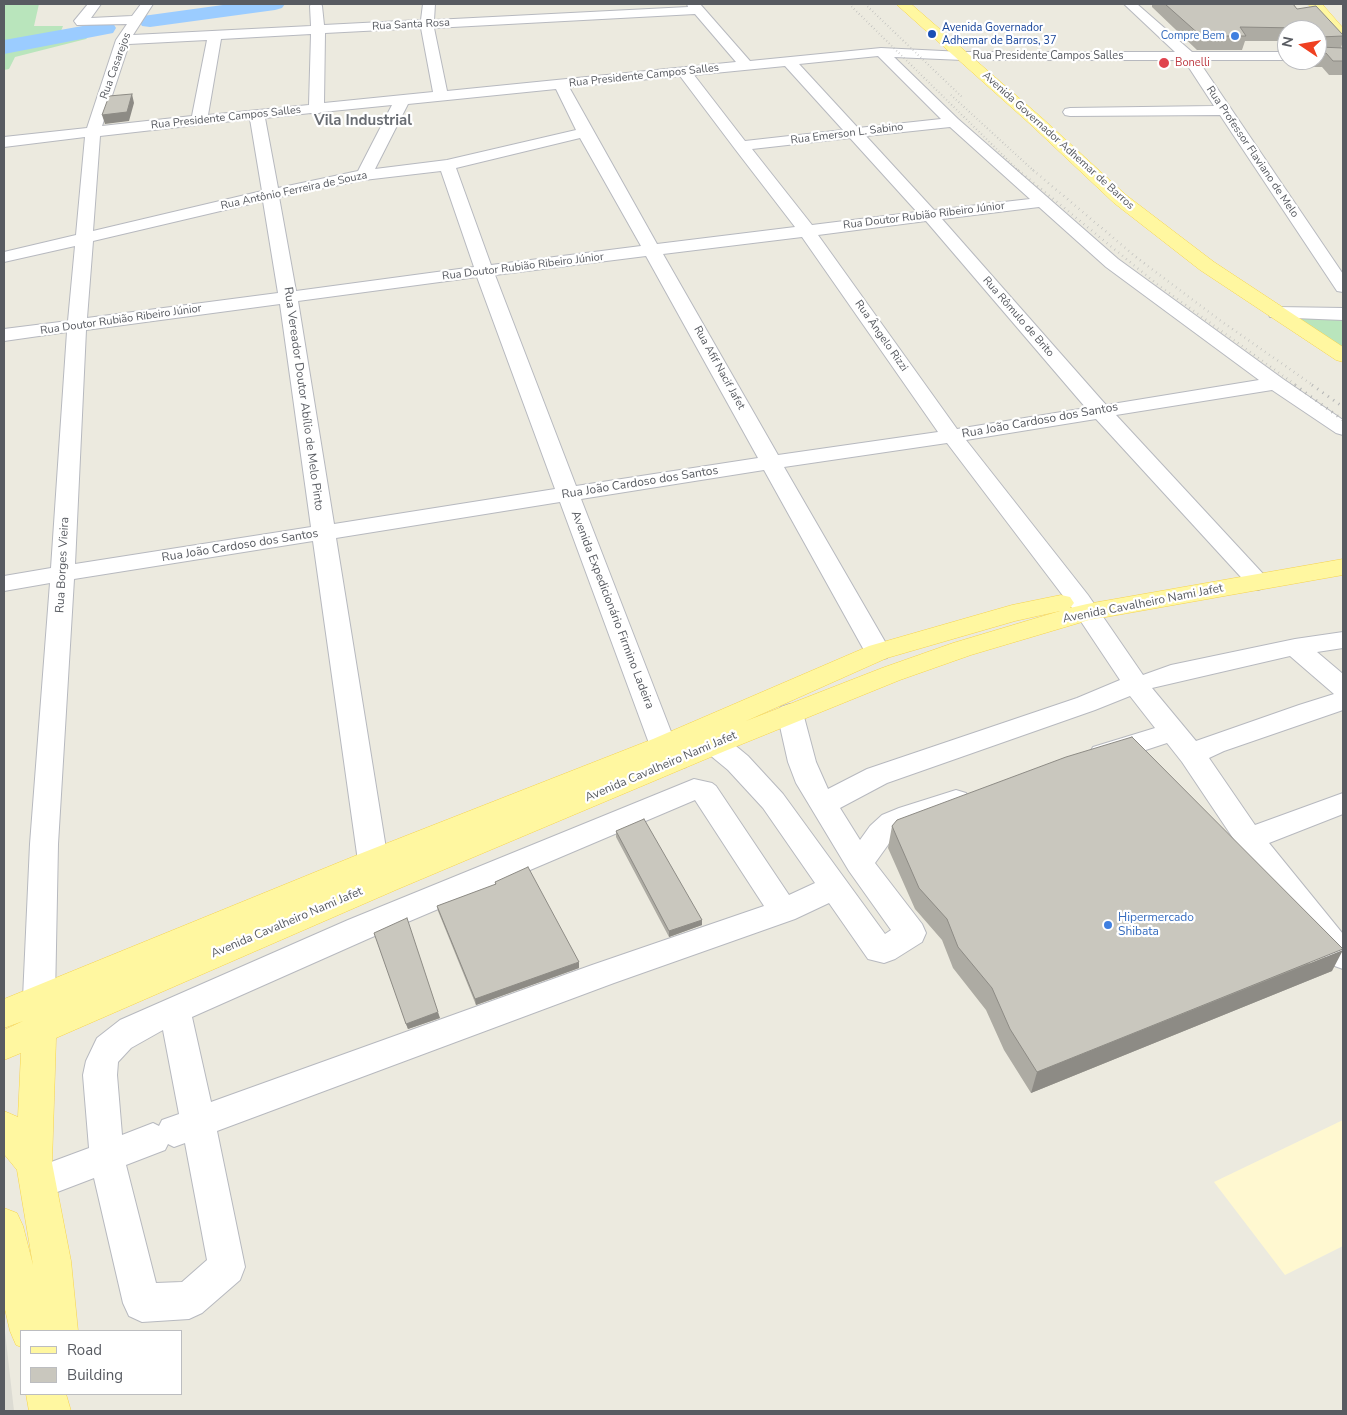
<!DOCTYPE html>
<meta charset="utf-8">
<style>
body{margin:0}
#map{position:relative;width:1347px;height:1415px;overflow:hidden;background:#eceadf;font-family:"Nunito Sans",sans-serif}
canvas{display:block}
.frame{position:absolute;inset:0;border:5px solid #585b61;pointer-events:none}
.legend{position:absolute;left:20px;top:1330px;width:162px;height:65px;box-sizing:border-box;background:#fff;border:1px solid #bcbdc0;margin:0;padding:6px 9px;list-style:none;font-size:15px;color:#585b61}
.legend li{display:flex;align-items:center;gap:10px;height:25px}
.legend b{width:25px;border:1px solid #bcbdc0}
.north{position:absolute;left:1277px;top:20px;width:50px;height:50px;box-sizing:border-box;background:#fff;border:1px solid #bcbdc0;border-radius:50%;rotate:282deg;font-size:14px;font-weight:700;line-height:20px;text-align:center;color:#585b61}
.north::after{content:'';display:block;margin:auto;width:18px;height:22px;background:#ef4021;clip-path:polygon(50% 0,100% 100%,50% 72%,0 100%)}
</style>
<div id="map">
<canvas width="1347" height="1415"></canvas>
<div class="frame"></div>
<ul class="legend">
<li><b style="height:6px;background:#fff7a0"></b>Road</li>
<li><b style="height:14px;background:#c9c7be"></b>Building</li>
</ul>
<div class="north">N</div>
</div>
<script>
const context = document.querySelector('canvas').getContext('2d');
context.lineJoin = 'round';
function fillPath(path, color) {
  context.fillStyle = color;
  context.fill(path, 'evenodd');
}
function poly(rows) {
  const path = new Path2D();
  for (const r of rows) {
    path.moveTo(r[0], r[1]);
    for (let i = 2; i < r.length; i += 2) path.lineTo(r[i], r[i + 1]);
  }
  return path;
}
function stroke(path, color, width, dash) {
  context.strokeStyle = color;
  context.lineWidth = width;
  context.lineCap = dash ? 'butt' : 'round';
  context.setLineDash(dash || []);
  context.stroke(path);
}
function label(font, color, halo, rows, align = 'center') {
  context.font = font + ' "Nunito Sans",sans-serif';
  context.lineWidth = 4.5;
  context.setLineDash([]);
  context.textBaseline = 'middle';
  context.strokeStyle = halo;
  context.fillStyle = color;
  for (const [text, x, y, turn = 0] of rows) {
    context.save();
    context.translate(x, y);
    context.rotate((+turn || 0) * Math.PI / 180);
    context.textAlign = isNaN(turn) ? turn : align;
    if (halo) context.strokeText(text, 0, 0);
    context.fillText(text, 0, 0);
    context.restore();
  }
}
const commercial = poly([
 [1343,1120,1343,1246,1285,1275,1214,1182]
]);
const industrial = poly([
 [4,1323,14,1411,4,1411]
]);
const green = poly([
 [4,4,39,4,34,26,63,26,61,31,4,42],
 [91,34,86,39,15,57,9,69,4,70,4,51],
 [1296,318,1343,318,1343,348]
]);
const river = poly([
 [230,4,285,4,282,8,275,10,150,27,142,26,139,21,142,16,150,15,230,4],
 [105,22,113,23,116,28,113,33,4,54,4,40,105,22]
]);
const minor = poly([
 [88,4,101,4,91,18,132,16,141,4,153,4,133,35,311,26,310,6,311,4,321,4,322,6,324,25,421,20,423,4,435,4,434,20,688,7,687,4,700,4,750,61,881,48,963,52,1175,52,1124,4,1137,4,1192,52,1287,52,1287,60,1198,60,1343,274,1343,292,1337,291,1220,115,1070,116,1065,115,1063,112,1065,109,1070,108,1214,106,1184,60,963,60,894,57,958,119,1118,259,1283,379,1343,420,1343,435,1336,433,1272,390,1116,415,1266,577,1270,582,1266,587,1258,590,1250,587,1096,419,966,440,1088,595,1143,675,1171,665,1295,639,1343,632,1343,648,1317,652,1343,674,1343,710,1224,751,1209,758,1255,825,1343,793,1343,814,1269,843,1343,934,1343,969,1332,965,1239,847,1182,762,1167,743,1103,764,1093,761,1089,754,1093,747,1155,728,1130,696,1095,710,887,783,840,808,860,840,870,826,882,815,899,808,956,790,966,793,970,800,966,807,919,822,902,831,890,842,875,863,922,924,926,933,922,942,895,959,884,963,868,959,829,903,795,919,614,983,217,1131,245,1267,240,1280,202,1313,189,1319,142,1322,129,1316,123,1303,94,1178,39,1199,27,1195,21,1183,27,1171,89,1148,83,1075,86,1061,97,1038,120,1020,348,920,694,779,712,783,716,786,789,895,815,883,763,808,728,770,705,751,702,744,705,737,715,734,725,737,748,756,783,794,885,934,891,930,849,871,796,783,788,762,777,713,781,707,790,704,799,707,803,713,816,762,828,789,867,769,1077,698,1120,680,1070,605,947,443,784,467,891,652,887,658,878,660,869,658,865,652,764,470,581,499,675,742,690,760,686,767,676,770,666,767,650,746,560,502,336,538,388,861,383,869,373,872,363,869,358,861,313,541,74,579,58,844,55,998,50,1007,39,1011,28,1007,23,998,30,844,50,583,4,591,4,576,51,568,67,332,4,341,4,329,68,321,75,246,4,262,4,252,76,235,85,137,4,147,4,137,87,128,116,40,127,24,77,25,74,21,88,4],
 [695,14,736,62,447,91,434,28,695,14],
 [421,28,433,92,324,103,325,33,421,28],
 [311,34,309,105,208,115,221,39,311,34],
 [207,40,192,116,102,126,129,44,207,40],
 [878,56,941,119,858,128,799,64,878,56],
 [785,66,843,130,745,141,694,75,785,66],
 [680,76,735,149,795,227,657,244,569,87,680,76],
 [556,89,576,130,447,160,375,169,408,104,556,89],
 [392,105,358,171,278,188,265,118,311,113,316,114,322,112,392,105],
 [250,119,262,191,93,231,100,136,250,119],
 [950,127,1030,199,934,210,866,136,950,127],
 [580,138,641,246,491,265,456,168,580,138],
 [850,138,917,212,812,225,752,149,850,138],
 [441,171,474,267,296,291,279,197,364,180,441,171],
 [263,201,278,293,87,318,93,241,263,201],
 [1039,207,1106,267,1259,380,1106,405,942,219,1039,207],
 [926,221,1086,408,957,429,818,235,926,221],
 [802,237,938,432,778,455,663,254,802,237],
 [646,256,758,458,576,486,495,275,646,256],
 [477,277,555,489,334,524,298,301,477,277],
 [280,304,311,527,75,564,86,330,280,304],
 [1290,656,1334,694,1299,705,1196,741,1152,688,1290,656],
 [695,800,764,906,592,965,211,1102,192,1017,370,938,695,800],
 [163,1030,179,1114,162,1120,159,1126,153,1123,122,1135,117,1075,118,1062,131,1048,163,1030],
 [185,1143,207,1260,182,1282,156,1283,126,1165,165,1150,168,1144,174,1147,185,1143],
 [1277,307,1343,308,1343,320,1270,317,1268,313,1270,309,1277,307]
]);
const major = poly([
 [896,4,911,4,1042,118,1126,195,1214,262,1343,347,1343,362,1336,360,1200,270,1114,203,1030,124,896,4],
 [1308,4,1322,4,1343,28,1343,40,1338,39,1308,4],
 [1343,559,1343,575,1089,620,971,655,900,680,725,751,398,889,56,1038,52,1163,71,1261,78,1331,21,1331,21,1347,16,1345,10,1331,4,1305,4,1208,17,1213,23,1226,33,1265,17,1170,4,1154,4,1111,18,1117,21,1053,4,1060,4,1030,23,1021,4,1028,4,999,362,853,653,739,869,646,1012,605,1061,595,1070,597,1074,603,1070,608,1087,604,1343,559],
 [1060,611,953,643,882,668,746,721,887,658,1015,621,1060,611],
 [26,1394,66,1394,71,1411,29,1411,26,1394]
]);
const railFar2 = poly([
 [849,4,1020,172],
 [865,4,962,97],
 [951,95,1035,172]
]);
const railFar1 = poly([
 [1018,170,1158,285,1297,386],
 [1033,170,1136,257,1221,321,1314,386]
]);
const rail = poly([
 [1295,385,1343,420],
 [1312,385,1343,407]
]);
const wall = poly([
 [1152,4,1293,4,1297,9,1343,35,1343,41,1341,48,1343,48,1343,75,1329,75,1322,67,1312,67,1307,60,1317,60,1317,30,1287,30,1287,41,1245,41,1242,50,1197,50,1152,7],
 [892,826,1332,971,1031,1093,1004,1050,986,1010,953,968,942,940,915,909,888,848],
 [616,831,702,920,702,925,669,937,616,837],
 [495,882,579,968,476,1005,438,911,437,906,495,885],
 [374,933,440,1018,408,1029]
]);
const shadedWall = poly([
 [132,94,134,103,129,121,105,124,102,115],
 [702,920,702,925,669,937,669,931],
 [1343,950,1332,971,1031,1093,1037,1072],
 [579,962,579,968,476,1005,475,999],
 [438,1012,440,1018,408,1029,406,1024]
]);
const building = poly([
 [1165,4,1293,4,1297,9,1316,6,1343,35,1343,36,1320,37,1319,47,1343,48,1343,61,1333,61,1326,53,1317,53,1317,30,1300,30,1298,28,1240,27,1246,36,1201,36,1165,4],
 [132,94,127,112,102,115,109,96,132,94],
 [1132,737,1343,949,1037,1072,1010,1029,992,988,958,947,947,919,919,888,892,826,897,820,1066,757,1132,737],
 [644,819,702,920,669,931,616,831,644,819],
 [528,867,579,962,475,999,437,906,496,884,495,882,528,867],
 [407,918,438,1012,406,1024,374,933,407,918]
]);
const markers = [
 [932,34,5,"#1a4fb4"],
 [1235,36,5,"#3f7fe0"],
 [1164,63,6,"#e0444e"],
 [1108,925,5,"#3f7fe0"]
];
const farStreetnames = [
 ["Rua Santa Rosa",411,25,-3],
 ["Rua Presidente Campos Salles",1048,56],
 ["Rua Casarejos",116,66,-70],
 ["Rua Presidente Campos Salles",644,76,-6],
 ["Rua Presidente Campos Salles",226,118,-6],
 ["Rua Emerson L. Sabino",847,134,-7],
 ["Avenida Governador Adhemar de Barros",1058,141,42],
 ["Rua Professor Flaviano de Melo",1252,152,56],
 ["Rua Antônio Ferreira de Souza",294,191,-12],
 ["Rua Doutor Rubião Ribeiro Júnior",924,216,-7],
 ["Rua Doutor Rubião Ribeiro Júnior",523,267,-7],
 ["Rua Rômulo de Brito",1018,317,49],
 ["Rua Doutor Rubião Ribeiro Júnior",121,320,-8],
 ["Rua Ângelo Rizzi",881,336,55],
 ["Rua Afif Nacif Jafet",719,368,61]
];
const farTransitnames = [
 ["Avenida Governador",942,28],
 ["Adhemar de Barros, 37",942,41]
];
const farShopnames = [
 ["Compre Bem",1225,36]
];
const farHealthnames = [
 ["Bonelli",1175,63]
];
const streetNames = [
 ["Rua Vereador Doutor Abílio de Melo Pinto",303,399,82],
 ["Rua João Cardoso dos Santos",1040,421,-10],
 ["Rua João Cardoso dos Santos",640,483,-9],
 ["Rua João Cardoso dos Santos",240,546,-9],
 ["Rua Borges Vieira",63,565,-87],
 ["Avenida Cavalheiro Nami Jafet",1143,604,-11],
 ["Avenida Expedicionário Firmino Ladeira",612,610,69],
 ["Avenida Cavalheiro Nami Jafet",661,767,-23],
 ["Avenida Cavalheiro Nami Jafet",287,923,-23]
];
const shopNames = [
 ["Hipermercado",1118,918],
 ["Shibata",1118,932]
];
const farDistrictnames = [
 ["Vila Industrial",363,121]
];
fillPath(commercial, '#fff8d0');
fillPath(industrial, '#dcdbd3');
fillPath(green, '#b9e5bc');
fillPath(river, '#9bccff');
stroke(minor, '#b7b9bf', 2);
stroke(major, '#f6d34d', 1);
fillPath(minor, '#fff');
fillPath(major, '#fff7a0');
stroke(railFar2, '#b3b4b4', 2, [0.5, 3]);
stroke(railFar1, '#b3b4b4', 2.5, [0.5, 4.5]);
stroke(rail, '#b3b4b4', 3, [1, 5.5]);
fillPath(wall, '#adaba3');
fillPath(shadedWall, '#8d8b85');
fillPath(building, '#c9c7be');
stroke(building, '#8d8b85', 1);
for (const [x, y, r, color] of markers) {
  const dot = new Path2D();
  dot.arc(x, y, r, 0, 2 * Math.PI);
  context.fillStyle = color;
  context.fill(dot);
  stroke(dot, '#fff', 2);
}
label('11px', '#585b61', '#fff', farStreetnames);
label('11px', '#164399', '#fff', farTransitnames, 'left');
label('11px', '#366cbe', '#fff', farShopnames, 'right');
label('11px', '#be3a42', '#fff', farHealthnames, 'left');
label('12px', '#585b61', '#fff', streetNames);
label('12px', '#366cbe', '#fff', shopNames, 'left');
label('bold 15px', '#696d73', '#fff', farDistrictnames);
</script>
